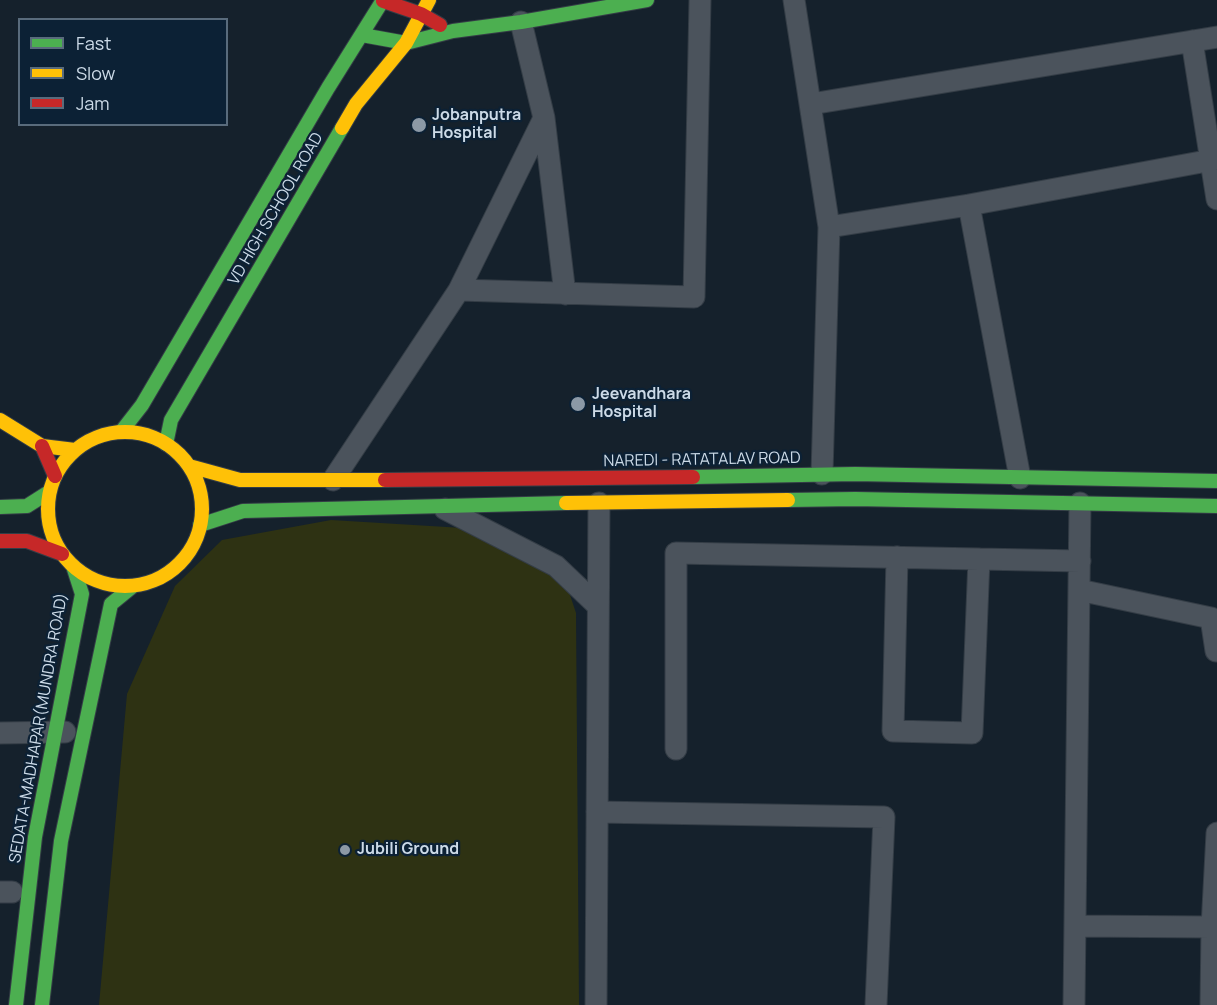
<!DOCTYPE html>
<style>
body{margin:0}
#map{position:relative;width:1217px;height:1005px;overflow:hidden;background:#15212c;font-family:Manrope,sans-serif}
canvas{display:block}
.legend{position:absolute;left:18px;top:18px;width:210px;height:108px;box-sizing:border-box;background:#0c2135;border:2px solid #596b7c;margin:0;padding:8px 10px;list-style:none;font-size:18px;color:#ccdae7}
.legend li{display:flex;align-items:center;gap:12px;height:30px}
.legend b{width:30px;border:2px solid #596b7c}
</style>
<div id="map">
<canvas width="1217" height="1005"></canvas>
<ul class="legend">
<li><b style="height:8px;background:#4caf50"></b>Fast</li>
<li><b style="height:8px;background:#ffc107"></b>Slow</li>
<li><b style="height:8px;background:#c62828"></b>Jam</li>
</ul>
</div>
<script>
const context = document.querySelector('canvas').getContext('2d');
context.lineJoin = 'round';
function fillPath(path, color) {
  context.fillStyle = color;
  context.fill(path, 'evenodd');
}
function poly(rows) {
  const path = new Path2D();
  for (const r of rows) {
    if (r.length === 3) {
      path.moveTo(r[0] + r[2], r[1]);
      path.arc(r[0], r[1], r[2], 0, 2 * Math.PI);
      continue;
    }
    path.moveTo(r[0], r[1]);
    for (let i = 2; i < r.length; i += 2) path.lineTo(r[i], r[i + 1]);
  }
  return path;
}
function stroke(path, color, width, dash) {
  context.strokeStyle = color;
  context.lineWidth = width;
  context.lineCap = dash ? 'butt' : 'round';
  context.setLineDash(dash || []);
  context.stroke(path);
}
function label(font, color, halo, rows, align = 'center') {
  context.font = font + ' Manrope,sans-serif';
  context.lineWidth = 4.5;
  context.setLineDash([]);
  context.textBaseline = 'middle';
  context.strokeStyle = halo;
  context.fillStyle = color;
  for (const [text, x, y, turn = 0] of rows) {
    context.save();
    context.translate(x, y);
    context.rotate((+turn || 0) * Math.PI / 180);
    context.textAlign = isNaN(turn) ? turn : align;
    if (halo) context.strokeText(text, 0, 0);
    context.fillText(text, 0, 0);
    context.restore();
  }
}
const green = poly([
 [331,520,463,528,563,574,576,613,579,1005,99,1005,127,694,175,586,222,540]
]);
const street = poly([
 [794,0,829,227,822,474],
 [521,22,544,118,565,294],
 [1192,41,1217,199],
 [811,104,1217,37],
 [969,205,1020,478],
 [829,227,969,205,1217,159],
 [459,290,694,297,700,0],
 [333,480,459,290,544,118],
 [445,509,556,566,598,606],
 [897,557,893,731,972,733,979,559],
 [1079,590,1211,618,1216,651],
 [0,733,65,732],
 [676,749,676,553,1080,561],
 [597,812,884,817,876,1005],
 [0,892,12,892],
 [1075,926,1212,927],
 [596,1005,599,503],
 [1074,1005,1080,503],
 [1211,1005,1212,927,1217,833]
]);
const fast = poly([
 [362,35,406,43,453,31,521,22,647,0],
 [121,432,142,405,328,88,383,0],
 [166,444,171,420,342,128],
 [693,477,855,474,1217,481],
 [788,500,855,499,1217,506],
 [0,507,27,506,49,492],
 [200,525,243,511,566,503],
 [16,1005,35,837,82,594,73,566],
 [42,1005,61,841,111,604,133,586]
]);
const slow = poly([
 [342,128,356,104,406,43,429,0],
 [0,420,42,446,75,450],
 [125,509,77],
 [189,466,240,480,385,480],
 [566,503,788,500]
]);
const jam = poly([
 [383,1,421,14,440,25],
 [42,446,55,476],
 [385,480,693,477],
 [0,541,27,541,62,554]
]);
const markers = [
 [419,125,8,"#8c99a6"],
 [578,404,8,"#8c99a6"],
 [345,850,6,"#8c99a6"]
];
const poiNames = [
 ["Jobanputra",432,116],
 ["Hospital",432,134],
 ["Jeevandhara",592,395],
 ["Hospital",592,413],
 ["Jubili Ground",357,850]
];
const streetNames = [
 ["VD HIGH SCHOOL ROAD",276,209,-60],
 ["NAREDI - RATATALAV ROAD",702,460,-1],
 ["SEDATA-MADHAPAR(MUNDRA ROAD)",39,728,-80]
];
fillPath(green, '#2e3213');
stroke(street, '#343d46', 23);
stroke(fast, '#343d46', 16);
stroke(slow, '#343d46', 16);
stroke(jam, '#343d46', 16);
stroke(street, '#4b535c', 21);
stroke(fast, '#4caf50', 14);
stroke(slow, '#ffc107', 14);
stroke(jam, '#c62828', 14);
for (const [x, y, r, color] of markers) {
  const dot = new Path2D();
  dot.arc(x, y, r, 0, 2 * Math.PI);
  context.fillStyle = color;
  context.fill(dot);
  stroke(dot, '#0c2135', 2);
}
label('bold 16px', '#ccdae7', '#0c2135', poiNames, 'left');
label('16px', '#ccdae7', '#0c2135', streetNames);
</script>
